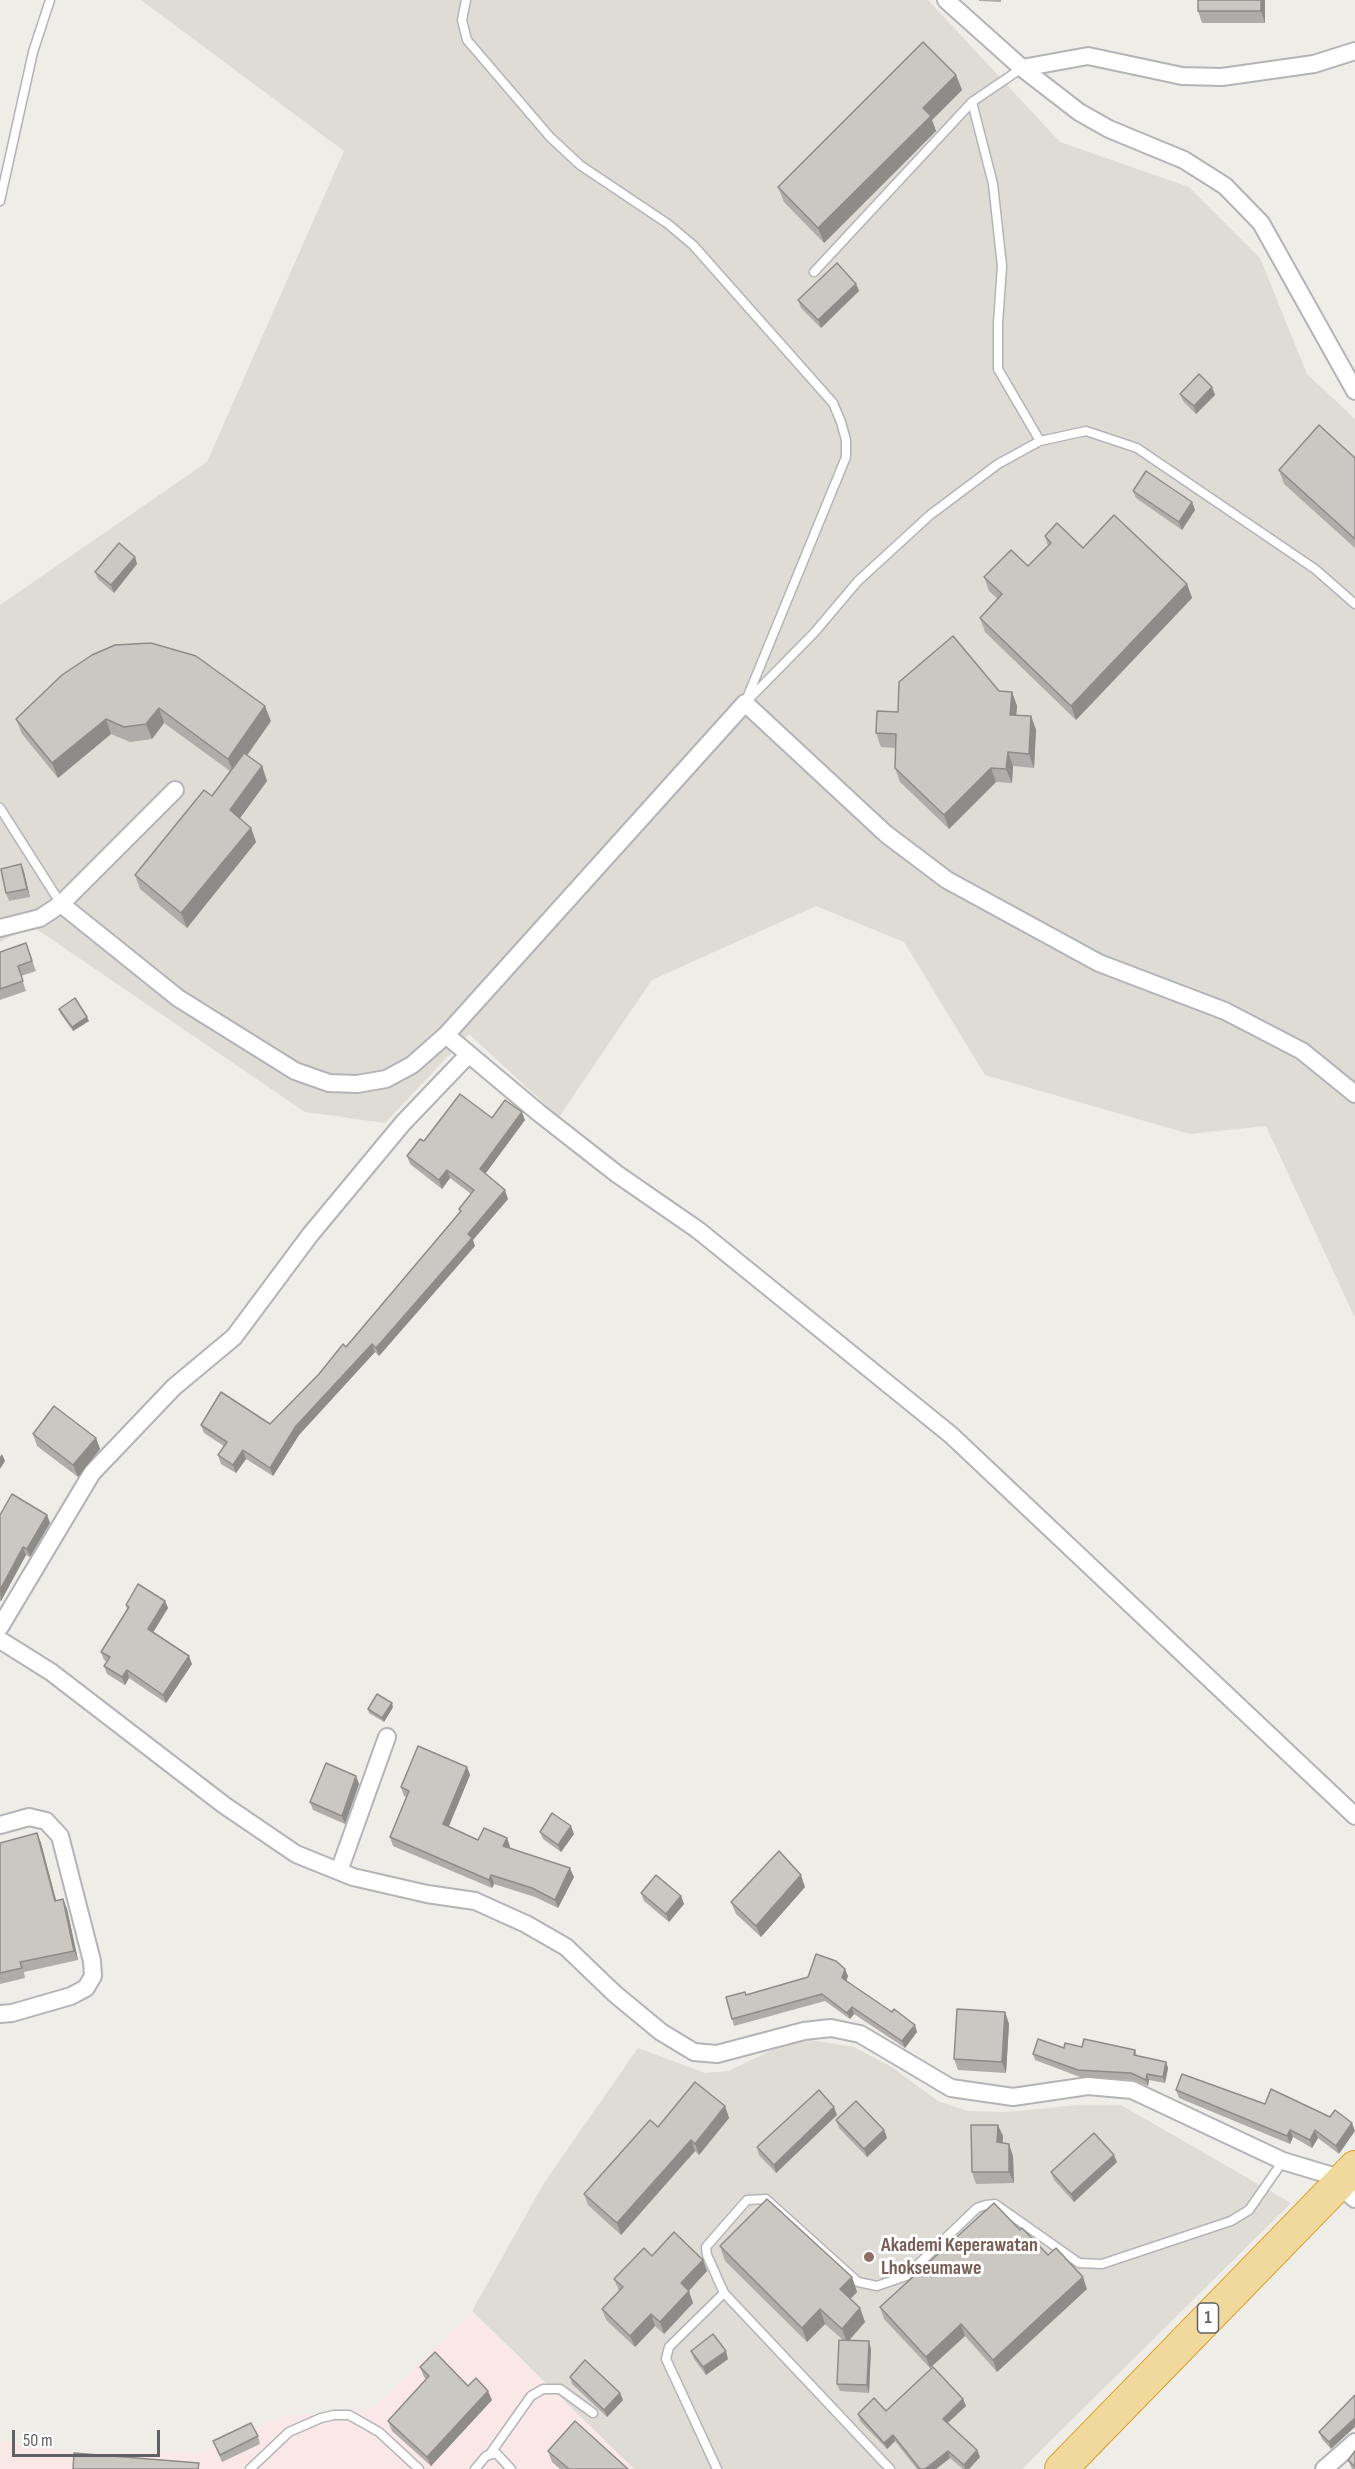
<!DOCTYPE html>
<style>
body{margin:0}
#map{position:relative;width:1355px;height:2469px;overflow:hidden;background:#efede8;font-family:"Sofia Sans Condensed",sans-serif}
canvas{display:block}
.scale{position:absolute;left:12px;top:2430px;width:148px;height:27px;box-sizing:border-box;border:3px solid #5f6266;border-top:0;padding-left:8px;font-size:18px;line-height:21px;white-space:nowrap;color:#5f6266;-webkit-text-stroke:4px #fff;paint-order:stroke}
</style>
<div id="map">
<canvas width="1355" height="2469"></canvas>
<div class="scale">50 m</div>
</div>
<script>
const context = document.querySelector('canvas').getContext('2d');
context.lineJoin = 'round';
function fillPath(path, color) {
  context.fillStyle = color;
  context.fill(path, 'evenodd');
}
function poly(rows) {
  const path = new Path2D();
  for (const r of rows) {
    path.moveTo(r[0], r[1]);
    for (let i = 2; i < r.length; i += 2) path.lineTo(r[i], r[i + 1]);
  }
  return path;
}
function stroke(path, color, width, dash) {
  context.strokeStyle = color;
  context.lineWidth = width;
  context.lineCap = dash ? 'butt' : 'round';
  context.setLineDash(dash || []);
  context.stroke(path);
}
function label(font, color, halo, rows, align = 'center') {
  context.font = font + ' "Sofia Sans Condensed",sans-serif';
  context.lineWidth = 6;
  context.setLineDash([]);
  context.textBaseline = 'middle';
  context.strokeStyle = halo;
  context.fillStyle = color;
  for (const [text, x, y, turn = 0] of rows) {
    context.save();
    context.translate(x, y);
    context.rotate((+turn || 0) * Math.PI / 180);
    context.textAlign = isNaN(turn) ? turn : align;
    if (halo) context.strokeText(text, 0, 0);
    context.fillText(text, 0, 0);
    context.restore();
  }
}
const education = poly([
 [141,0,928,0,1060,142,1189,187,1260,258,1307,374,1355,419,1355,1318,1266,1126,1190,1134,985,1075,904,942,816,906,652,980,559,1117,469,1034,385,1123,305,1112,32,926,0,942,0,605,207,462,344,151],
 [798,2038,854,2047,890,2066,938,2101,968,2111,1007,2112,1078,2105,1121,2105,1291,2203,1022,2469,634,2469,472,2311,544,2183,638,2048,705,2073,728,2071]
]);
const medical = poly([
 [472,2311,634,2469,0,2469,0,2441,73,2453,200,2452,285,2416,374,2408]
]);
const lane = poly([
 [466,0,462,20,467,40,550,137,580,165,668,224,693,245,833,403,841,422,846,440,846,457,745,703],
 [972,102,993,184,1002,266,998,323,998,369,1040,441],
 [0,201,33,52,50,0],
 [814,272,972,102,1022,68],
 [749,699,814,633,858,581,930,515,998,464,1040,441,1086,431,1137,448,1315,569,1355,604],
 [0,808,61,904],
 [490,2454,531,2396,543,2389,560,2389,593,2413],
 [250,2469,289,2432,321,2418,334,2415,349,2415,379,2432,419,2469],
 [475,2469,486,2456,496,2453,511,2469],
 [717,2469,666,2359,669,2347,724,2293],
 [890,2469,724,2293,707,2255,706,2247,747,2200,766,2199,858,2282,877,2286,906,2276,977,2208,986,2205,995,2204,1079,2263,1102,2264,1231,2221,1249,2210,1283,2161]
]);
const street = poly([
 [946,0,1022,68,1079,112,1109,129,1184,160,1225,186,1261,223,1355,391],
 [1022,68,1088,56,1182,76,1222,77,1314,64,1355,51],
 [61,904,178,998,295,1071,329,1083,357,1084,386,1079,412,1065,446,1035,745,703,886,834,947,880,1099,963,1225,1011,1302,1051,1355,1094],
 [0,928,40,918,61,904,175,790],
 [446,1035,539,1113,617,1174,698,1230,951,1435,1355,1816],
 [0,1627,92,1473,174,1387,234,1337,310,1235,403,1123,469,1054],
 [0,1640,51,1672,224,1805,296,1854,353,1877,427,1894,475,1901,526,1924,566,1947,615,1994,661,2032,694,2052,717,2054,804,2031,831,2028,860,2034,951,2088,1013,2097,1088,2086,1132,2090,1283,2161,1343,2179],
 [0,1825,29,1817,46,1821,60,1836,92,1961,93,1976,86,1988,71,1996,12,2013,0,2014],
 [339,1871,387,1737],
 [1338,2185,1355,2199],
 [1324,2469,1355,2442]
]);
const highway = poly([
 [1061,2469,1355,2167]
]);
const wall = poly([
 [979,0,1001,0,1001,2,979,1],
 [1265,0,1265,23,1202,23,1198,11],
 [956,75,962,90,932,120,936,131,824,243,784,202,778,187],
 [856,284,859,291,821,328,801,308,798,300],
 [1212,387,1215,395,1196,414,1183,401,1180,394],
 [1355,458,1355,548,1284,484,1279,470],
 [1133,491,1192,502,1195,510,1182,530,1136,498],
 [1045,536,1083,548,1187,584,1192,598,1076,720,985,632,980,618,998,599,989,591,984,577,1028,566,1048,546],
 [135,557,137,564,114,593,98,579,95,572],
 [62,675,271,721,247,755,262,766,267,781,239,819,251,828,256,842,187,928,140,889,135,875,212,796,230,771,164,723,152,739,130,742,111,734,58,778,22,734,16,719],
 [999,691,1012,692,1017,706,1016,715,1031,716,1036,730,1034,768,1013,766,1012,783,996,782,949,829,900,782,895,768,896,748,881,747,876,733,898,712],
 [21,864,24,872,30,897,9,901,6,893],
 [26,943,36,971,21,976,26,991,0,1000,0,952],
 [59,1009,89,1021,73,1031,60,1013],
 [492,1118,525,1120,485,1174,508,1199,473,1240,475,1246,379,1356,375,1352,299,1435,273,1476,246,1459,236,1473,221,1464,218,1455,224,1446,204,1433,201,1425,270,1424,346,1347,460,1212,459,1209,471,1194,450,1178,442,1189,410,1164,407,1156,424,1141],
 [33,1434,96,1438,100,1449,78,1477,37,1446],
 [0,1515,47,1515,50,1523,30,1557,26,1555,1,1601,0,1601],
 [165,1601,168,1608,153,1633,192,1664,166,1703,129,1678,125,1685,107,1674,104,1666,107,1662,104,1660,101,1652,127,1610,126,1605],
 [393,1707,384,1722,369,1713,368,1709],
 [467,1767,470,1775,449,1826,478,1840,507,1838,510,1847,509,1848,574,1877,558,1908,535,1897,494,1884,492,1888,393,1846,390,1837,406,1797,404,1796,401,1787],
 [356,1776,359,1784,345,1824,313,1810,310,1802],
 [540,1832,574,1834,561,1852,543,1839],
 [37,1833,41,1843,56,1901,63,1899,67,1909,78,1960,24,1972,25,1978,0,1984,0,1843],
 [805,1887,761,1937,736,1914,731,1902],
 [641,1893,681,1896,684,1904,669,1922,644,1901],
 [848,1976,846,1980,917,2032,905,2048,854,2014,850,2019,825,2001,734,2026,732,2019,746,1995],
 [1005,2012,1009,2024,1006,2073,958,2070,954,2059],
 [1082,2047,1135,2050,1137,2056,1166,2062,1168,2068,1165,2083,1149,2080,1148,2086,1133,2080,1080,2077,1035,2060,1033,2054,1064,2048],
 [1176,2090,1265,2104,1330,2117,1339,2154,1318,2138,1312,2148,1293,2137,1290,2144,1179,2098],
 [725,2106,729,2118,699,2155,695,2151,621,2235,588,2205,584,2194,658,2127],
 [837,2115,776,2173,759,2155,757,2147],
 [836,2120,884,2130,887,2138,867,2157,839,2128],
 [1003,2136,1002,2143,1013,2156,1014,2183,976,2184,972,2172],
 [1117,2162,1074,2202,1054,2180,1051,2172],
 [1020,2230,1048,2255,1087,2289,997,2372,965,2336,930,2368,884,2319,880,2307],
 [720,2246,852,2277,857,2292,850,2299,860,2308,865,2322,849,2340,871,2349,869,2393,840,2391,837,2384,843,2340,825,2324,807,2342,725,2261],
 [652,2256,703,2260,707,2271,688,2291,693,2303,664,2334,655,2326,635,2347,606,2320,602,2309,619,2291,614,2279],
 [691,2351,728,2359,706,2375,694,2359],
 [420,2367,468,2386,492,2400,431,2466,392,2431,388,2421,426,2379,424,2377],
 [570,2377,623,2400,607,2417,572,2384],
 [1355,2395,1331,2449,1322,2439,1319,2432],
 [963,2399,966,2406,948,2423,977,2450,980,2457,969,2469,963,2469,950,2458,936,2469,917,2469,895,2441,887,2449,860,2421,858,2414,886,2411],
 [258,2436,260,2444,222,2462,213,2441],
 [548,2451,628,2469,560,2469,552,2462],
 [1355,2451,1355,2469,1352,2469,1348,2460]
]);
const shadedWall = poly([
 [1261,0,1265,0,1265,23,1261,11],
 [956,75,962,90,932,120,936,131,824,243,818,228,923,108],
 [856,284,859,291,821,328,818,320],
 [1212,387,1215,395,1196,414,1194,406],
 [1192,502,1195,510,1182,530,1179,522],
 [135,557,137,564,114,593,111,585],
 [1187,584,1192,598,1076,720,1071,706],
 [1012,692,1017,706,1015,729,1010,715],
 [265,706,271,721,234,774,228,759],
 [159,708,164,723,152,739,146,724],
 [1031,716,1036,730,1034,768,1029,754],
 [106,719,111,734,58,778,52,763],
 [1008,752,1013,766,1012,783,1006,769],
 [262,766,267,781,235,825,230,810],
 [991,768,996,782,949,829,944,815],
 [251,828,256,842,187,928,181,913],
 [21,864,24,872,30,897,27,889],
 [87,1017,89,1021,73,1031,72,1027],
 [522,1112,525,1120,483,1177,480,1169],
 [447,1170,450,1178,442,1189,439,1180],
 [505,1190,508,1199,473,1240,475,1246,379,1356,376,1348,468,1234],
 [372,1344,375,1352,299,1435,273,1476,270,1468,296,1426],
 [96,1438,100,1449,78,1477,73,1465],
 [243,1450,246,1459,236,1473,233,1465],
 [2,1454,5,1461,0,1469,0,1457],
 [47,1515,50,1523,30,1557,27,1549],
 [23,1547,26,1555,1,1601,0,1590],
 [165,1601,168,1608,150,1637,148,1629],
 [189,1656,192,1664,166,1703,163,1695],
 [127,1670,129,1678,125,1685,122,1677],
 [392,1703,393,1707,384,1722,382,1718],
 [467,1767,470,1775,446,1833,443,1824],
 [356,1776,359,1784,345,1824,342,1816],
 [571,1826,574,1834,561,1852,558,1845],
 [37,1833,41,1843,59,1911,55,1901],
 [507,1838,510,1847,506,1855,503,1846],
 [570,1868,574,1877,558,1908,555,1900],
 [491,1875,494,1884,492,1888,489,1880],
 [801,1875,805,1887,761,1937,756,1926],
 [681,1896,684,1904,669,1922,666,1914],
 [63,1899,67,1909,78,1960,74,1951],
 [845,1969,848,1976,845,1985,842,1978],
 [852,2007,854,2014,850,2019,847,2013],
 [1005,2012,1009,2024,1006,2073,1002,2062],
 [915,2025,917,2032,905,2048,902,2041],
 [1166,2062,1168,2068,1165,2083,1163,2077],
 [1147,2074,1149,2080,1148,2086,1146,2080],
 [725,2106,729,2118,699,2155,695,2144],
 [834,2107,837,2115,776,2173,774,2165],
 [1352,2123,1355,2131,1339,2154,1336,2146],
 [998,2125,1003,2136,1002,2154,997,2142],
 [884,2130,887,2138,867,2157,864,2149],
 [1290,2130,1293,2137,1290,2144,1287,2136],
 [1315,2130,1318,2138,1312,2148,1310,2140],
 [691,2140,695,2151,621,2235,617,2223],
 [1009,2144,1013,2156,1014,2183,1009,2172],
 [1114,2155,1117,2162,1074,2202,1071,2194],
 [703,2260,707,2271,685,2295,681,2283],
 [852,2277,857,2292,845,2304,840,2289],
 [1083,2277,1087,2289,997,2372,993,2360],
 [689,2291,693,2303,664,2334,660,2322],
 [860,2308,865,2322,847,2343,842,2329],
 [820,2309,825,2324,807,2342,802,2328],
 [651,2314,655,2326,635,2347,630,2336],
 [961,2324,965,2336,930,2368,926,2357],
 [869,2341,871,2349,869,2393,867,2385],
 [726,2351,728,2359,706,2375,703,2367],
 [488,2391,492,2400,431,2466,427,2457],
 [620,2393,623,2400,607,2417,604,2410],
 [963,2399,966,2406,945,2425,943,2419],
 [1355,2418,1355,2427,1331,2449,1329,2442],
 [893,2435,895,2441,887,2449,884,2443],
 [977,2450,980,2457,969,2469,965,2469,964,2465],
 [948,2451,950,2458,936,2469,925,2469]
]);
const building = poly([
 [1198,0,1261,0,1261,11,1198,11,1198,0],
 [923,42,956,75,923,108,931,116,818,228,778,187,923,42],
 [837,263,856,284,818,320,798,300,837,263],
 [1199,374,1212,387,1194,406,1180,394,1199,374],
 [1319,425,1355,458,1355,539,1279,470,1319,425],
 [1146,471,1192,502,1179,522,1133,491,1146,471],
 [1114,515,1187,584,1071,706,980,618,1002,594,984,577,1011,550,1028,566,1051,543,1045,536,1057,523,1083,548,1114,515],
 [119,543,135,557,111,585,95,572,119,543],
 [953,636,999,691,1012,692,1010,715,1031,716,1029,754,1008,752,1006,769,991,768,944,815,895,768,896,734,876,733,877,711,898,712,899,682,953,636],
 [151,643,196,656,265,706,228,759,159,708,146,724,124,727,106,719,52,763,16,719,62,675,92,655,115,645,151,643],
 [244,753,262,766,230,810,251,828,181,913,135,875,204,790,212,796,244,753],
 [21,864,27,889,6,893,1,869,21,864],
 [26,943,32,961,18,966,23,981,0,989,0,952,26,943],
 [75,998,87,1017,72,1027,59,1009,75,998],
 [460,1094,492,1118,505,1100,522,1112,480,1169,505,1190,468,1234,472,1238,376,1348,372,1344,296,1426,270,1468,243,1450,233,1465,218,1455,227,1442,201,1425,221,1392,270,1424,319,1374,343,1344,346,1347,461,1211,459,1209,474,1190,447,1170,439,1180,407,1156,420,1139,424,1141,460,1094],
 [54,1406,96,1438,73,1465,33,1434,54,1406],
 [12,1494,47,1515,27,1549,23,1547,0,1590,0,1515,12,1494],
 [138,1584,165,1601,148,1629,189,1656,163,1695,127,1670,122,1677,104,1666,110,1657,101,1652,129,1607,126,1605,138,1584],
 [377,1694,392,1703,382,1718,368,1709,377,1694],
 [418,1746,467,1767,443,1824,478,1840,484,1828,507,1838,503,1846,570,1868,555,1900,532,1888,491,1875,489,1880,390,1837,409,1791,401,1787,418,1746],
 [326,1763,356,1776,342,1816,310,1802,326,1763],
 [552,1813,571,1826,558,1845,540,1832,552,1813],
 [37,1833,55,1901,63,1899,74,1951,20,1962,22,1968,0,1973,0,1843,37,1833],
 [779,1851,801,1875,756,1926,731,1902,779,1851],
 [656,1875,681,1896,666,1914,641,1893,656,1875],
 [816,1954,836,1961,845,1969,842,1978,892,2012,894,2009,915,2025,902,2041,852,2007,847,2013,822,1994,732,2019,726,1997,745,1992,746,1995,808,1977,816,1954],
 [957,2009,1005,2012,1002,2062,954,2059,957,2009],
 [1038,2039,1064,2048,1065,2043,1082,2047,1084,2039,1135,2050,1134,2055,1166,2062,1163,2077,1147,2074,1146,2080,1131,2073,1078,2070,1033,2054,1038,2039],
 [1182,2074,1265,2104,1271,2089,1330,2117,1335,2110,1352,2123,1336,2146,1315,2130,1310,2140,1290,2130,1287,2136,1176,2090,1182,2074],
 [695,2082,725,2106,695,2144,691,2140,617,2223,584,2194,650,2120,658,2127,695,2082],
 [819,2090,834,2107,774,2165,757,2147,819,2090],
 [856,2101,884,2130,864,2149,836,2120,856,2101],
 [971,2125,998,2125,997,2142,1009,2144,1009,2172,972,2172,971,2125],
 [1094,2133,1114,2155,1071,2194,1051,2172,1094,2133],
 [767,2199,852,2277,840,2289,860,2308,842,2329,820,2309,802,2328,720,2246,767,2199],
 [994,2203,1020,2230,1022,2228,1048,2255,1056,2248,1083,2277,993,2360,961,2324,926,2357,880,2307,994,2203],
 [674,2232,703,2260,681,2283,689,2291,660,2322,651,2314,630,2336,602,2309,623,2287,614,2279,644,2248,652,2256,674,2232],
 [713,2334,726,2351,703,2367,691,2351,713,2334],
 [839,2340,869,2341,867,2385,837,2384,839,2340],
 [435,2352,468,2386,476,2378,488,2391,427,2457,388,2421,429,2376,420,2367,435,2352],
 [585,2360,620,2393,604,2410,570,2377,585,2360],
 [933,2367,963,2399,943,2419,977,2450,964,2465,948,2451,925,2469,920,2469,893,2435,884,2443,858,2414,874,2398,886,2411,933,2367],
 [1355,2395,1355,2418,1329,2442,1319,2432,1355,2395],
 [575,2421,628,2469,569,2469,548,2451,575,2421],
 [251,2423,258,2436,220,2455,213,2441,251,2423],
 [1355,2451,1355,2467,1348,2460,1355,2451],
 [74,2453,199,2463,198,2469,73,2469,74,2453]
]);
const markers = [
 [869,2257,6,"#8d6e63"]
];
const shields = [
 [1208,2318,21]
];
const shieldNames = [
 ["1",1208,2318]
];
const educationNames = [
 ["Akademi Keperawatan",881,2246],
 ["Lhokseumawe",881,2269]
];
fillPath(education, '#dfdcd6');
fillPath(medical, '#f9e8e7');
stroke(lane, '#b3b4b8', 11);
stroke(street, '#b3b4b8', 20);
stroke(highway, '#dc981b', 34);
stroke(lane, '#fff', 8);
stroke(street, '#fff', 16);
stroke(highway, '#f1d89d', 32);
fillPath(wall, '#afaca9');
fillPath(shadedWall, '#8e8c89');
fillPath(building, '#cbc8c4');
stroke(building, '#8e8c89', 1.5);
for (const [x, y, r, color] of markers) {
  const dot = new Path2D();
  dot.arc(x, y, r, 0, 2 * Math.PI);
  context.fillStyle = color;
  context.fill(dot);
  stroke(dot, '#fff', 2);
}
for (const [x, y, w] of shields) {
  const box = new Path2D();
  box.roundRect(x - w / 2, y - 15, w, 30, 4.5);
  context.fillStyle = '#fff';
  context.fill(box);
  stroke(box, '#5f6266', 1.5);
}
label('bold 18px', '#5f6266', null, shieldNames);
label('bold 20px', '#785e54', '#fff', educationNames, 'left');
</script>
